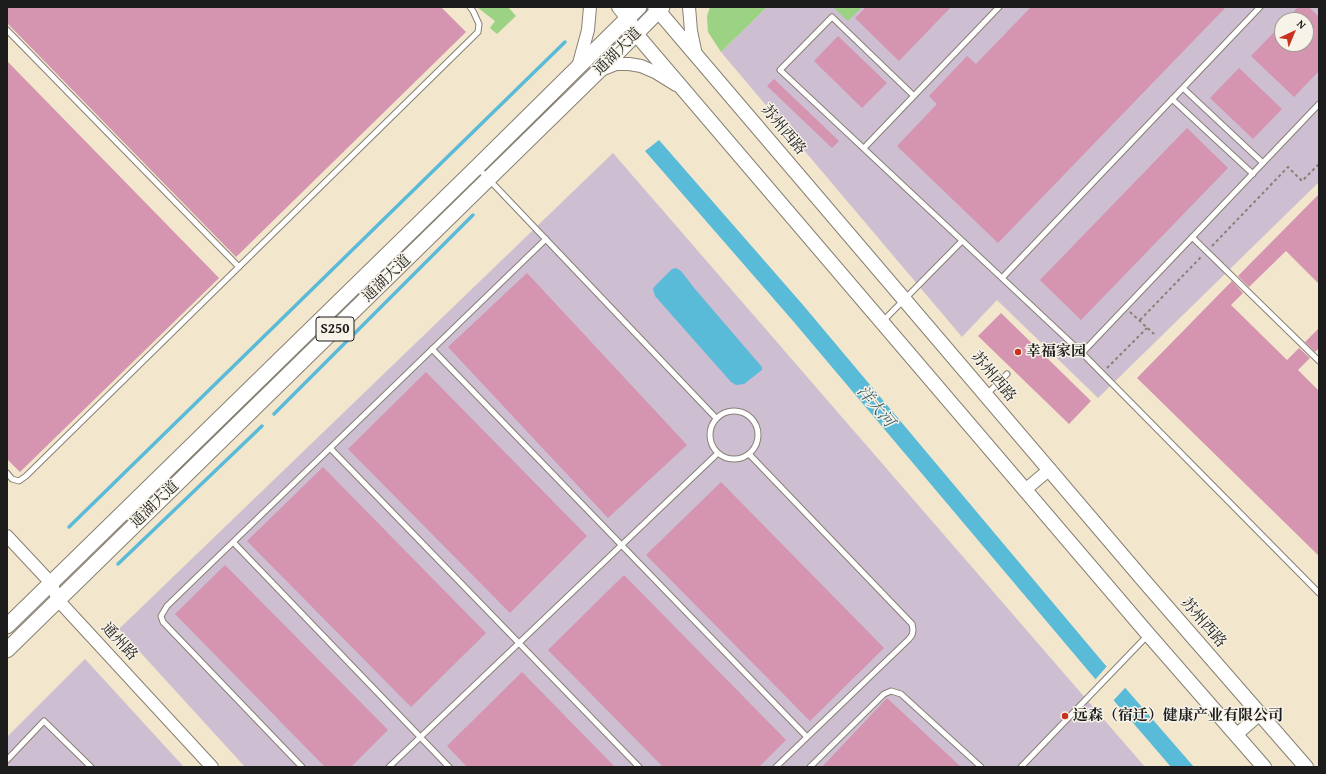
<!DOCTYPE html>
<meta charset="utf-8">
<style>
body{margin:0}
#map{position:relative;width:1326px;height:774px;overflow:hidden;background:#f2e6cc;font-family:"Gentium Book Plus",serif}
canvas{display:block}
.frame{position:absolute;inset:0;border:8px solid #1c1c1c;pointer-events:none}
.north{position:absolute;left:1274px;top:12px;width:40px;height:40px;box-sizing:border-box;background:#f7f3e8;border:1px solid #9f9d96;border-radius:50%;rotate:44deg;font-size:11px;font-weight:700;line-height:16px;text-align:center;color:#1c1c1c}
.north::after{content:'';display:block;margin:auto;width:14px;height:18px;background:#c8321e;clip-path:polygon(50% 0,100% 100%,50% 72%,0 100%)}
</style>
<div id="map">
<canvas width="1326" height="774"></canvas>
<div class="frame"></div>
<div class="north">N</div>
</div>
<script>
const context = document.querySelector('canvas').getContext('2d');
context.lineJoin = 'round';
function fillPath(path, color) {
  context.fillStyle = color;
  context.fill(path, 'evenodd');
}
function poly(rows) {
  const path = new Path2D();
  for (const r of rows) {
    if (r.length === 3) {
      path.moveTo(r[0] + r[2], r[1]);
      path.arc(r[0], r[1], r[2], 0, 2 * Math.PI);
      continue;
    }
    path.moveTo(r[0], r[1]);
    for (let i = 2; i < r.length; i += 2) path.lineTo(r[i], r[i + 1]);
  }
  return path;
}
function stroke(path, color, width, dash) {
  context.strokeStyle = color;
  context.lineWidth = width;
  context.lineCap = dash ? 'butt' : 'round';
  context.setLineDash(dash || []);
  context.stroke(path);
}
function label(font, color, halo, rows, align = 'center') {
  context.font = font + ' "Gentium Book Plus","Noto Serif SC",serif';
  context.lineWidth = 3;
  context.setLineDash([]);
  context.textBaseline = 'middle';
  context.strokeStyle = halo;
  context.fillStyle = color;
  for (const [text, x, y, turn = 0] of rows) {
    context.save();
    context.translate(x, y);
    context.rotate((+turn || 0) * Math.PI / 180);
    context.textAlign = isNaN(turn) ? turn : align;
    if (halo) context.strokeText(text, 0, 0);
    context.fillText(text, 0, 0);
    context.restore();
  }
}
const industrial = poly([
 [767,7,1319,7,1319,182,1098,398,997,300,962,337,721,52],
 [1282,20,1306,20,1306,44,1282,44],
 [613,153,984,581,1145,767,245,767,119,629],
 [85,659,184,767,7,767,7,737]
]);
const green = poly([
 [477,7,508,7,516,16,497,34,490,28,495,21],
 [710,7,767,7,721,52,708,32,707,16],
 [833,7,862,7,848,21]
]);
const water = poly([
 [659,140,803,305,1101,660,1194,767,1171,767,1091,674,793,321,645,151],
 [676,268,681,271,695,289,762,367,762,370,744,384,736,385,731,382,655,296,653,289,655,286,672,269]
]);
const pier = poly([
 [1108,665,1127,688,1125,688,1112,702,1094,681]
]);
const stream = poly([
 [274,414,473,215],
 [69,527,565,42],
 [118,564,262,426]
]);
const building = poly([
 [7,7,441,7,466,32,236,257,7,23],
 [866,7,951,7,899,61,855,18],
 [1031,7,1226,7,998,243,897,146,937,104,929,96,967,56,976,64],
 [1298,7,1309,7,1319,17,1319,71,1294,97,1251,56,1282,24,1282,44,1306,44,1306,20,1286,20],
 [838,36,887,83,862,108,814,61],
 [7,61,219,278,20,472,7,459],
 [1239,68,1282,109,1253,139,1210,98],
 [774,79,839,141,832,148,767,86],
 [1187,128,1228,168,1081,320,1040,280],
 [1319,194,1319,284,1286,251,1249,287,1238,276],
 [527,273,687,445,608,518,448,347],
 [1232,281,1243,293,1231,305,1287,360,1299,348,1310,358,1298,370,1319,391,1319,556,1137,378],
 [1001,313,1091,401,1069,424,978,336],
 [1319,328,1319,348,1315,352,1305,342],
 [426,372,587,536,510,613,348,449],
 [323,467,486,633,411,707,247,541],
 [721,482,884,648,810,721,646,555],
 [225,565,388,730,351,767,325,767,175,614],
 [624,575,786,740,759,767,663,767,548,650],
 [522,672,615,767,467,767,447,746],
 [887,698,961,767,822,767]
]);
const path = poly([
 [1212,246,1288,167,1302,181,1319,164],
 [1130,312,1154,334],
 [1140,320,1202,256],
 [1107,368,1147,328]
]);
const service = poly([
 [7,30,239,267],
 [1183,88,1263,163],
 [914,96,832,17,780,70,1082,353,1319,104],
 [1172,99,1253,174],
 [864,148,999,7],
 [478,168,716,418],
 [1192,237,1319,361],
 [1002,278,1260,7],
 [883,321,962,241],
 [432,349,807,737],
 [1082,353,1319,593],
 [987,394,1007,374],
 [734,435,24],
 [330,448,639,767],
 [749,454,912,624,913,630,912,635,909,639,776,767],
 [7,473,12,479,19,481,26,476,478,32,479,24,473,11,470,7],
 [233,542,449,767],
 [7,760,44,721,91,767],
 [302,767,163,622,161,616,167,606,546,239],
 [389,767,717,454],
 [810,767,884,694,891,691,901,694,981,767],
 [1021,767,1148,635]
]);
const tertiary = poly([
 [689,7,691,31,696,55],
 [578,67,588,30,590,7],
 [601,70,616,64,629,64,641,66,655,72,676,85],
 [1025,490,1050,469],
 [7,536,51,583,58,600,212,767],
 [1236,735,1260,714]
]);
const secondary = poly([
 [619,7,628,18,636,34,1148,634,1264,767],
 [655,7,1145,582,1306,767]
]);
const primary = poly([
 [7,626,477,167,639,7],
 [7,650,616,54,662,7]
]);
const markers = [
 [1018,352,4,"#c8321e"],
 [1065,716,4,"#c8321e"]
];
const shields = [
 [335,329,38]
];
const shieldNames = [
 ["S250",335,329]
];
const streetNames = [
 ["通湖大道",618,52,-45],
 ["苏州西路",783,130,50],
 ["通湖大道",387,279,-44],
 ["苏州西路",993,377,50],
 ["通湖大道",155,505,-44],
 ["苏州西路",1203,623,49],
 ["通州路",119,642,47]
];
const poiNames = [
 ["幸福家园",1026,352],
 ["远森（宿迁）健康产业有限公司",1073,716]
];
const waterNames = [
 ["洋大河",875,407,50]
];
fillPath(industrial, '#cebed1');
fillPath(green, '#9cd283');
fillPath(water, '#5abbd9');
fillPath(pier, '#f2e6cc');
stroke(stream, '#5abbd9', 3.5);
fillPath(building, '#d594b0');
stroke(service, '#878174', 7);
stroke(tertiary, '#878174', 14);
stroke(secondary, '#878174', 16);
stroke(primary, '#878174', 17);
stroke(path, '#878174', 2, [3, 3]);
stroke(service, '#fff', 5);
stroke(tertiary, '#fff', 12);
stroke(secondary, '#fff', 14);
stroke(primary, '#fff', 15);
for (const [x, y, r, color] of markers) {
  const dot = new Path2D();
  dot.arc(x, y, r, 0, 2 * Math.PI);
  context.fillStyle = color;
  context.fill(dot);
  stroke(dot, '#f7f3e8', 1.5);
}
for (const [x, y, w] of shields) {
  const box = new Path2D();
  box.roundRect(x - w / 2, y - 12, w, 24, 3);
  context.fillStyle = '#f7f3e8';
  context.fill(box);
  stroke(box, '#1c1c1c', 1);
}
label('bold 14px', '#1c1c1c', null, shieldNames);
label('15px', '#1c1c1c', '#f7f3e8', streetNames);
label('bold 15px', '#1c1c1c', '#f7f3e8', poiNames, 'left');
label('italic 16px', '#355c68', '#f7f3e8', waterNames);
</script>
